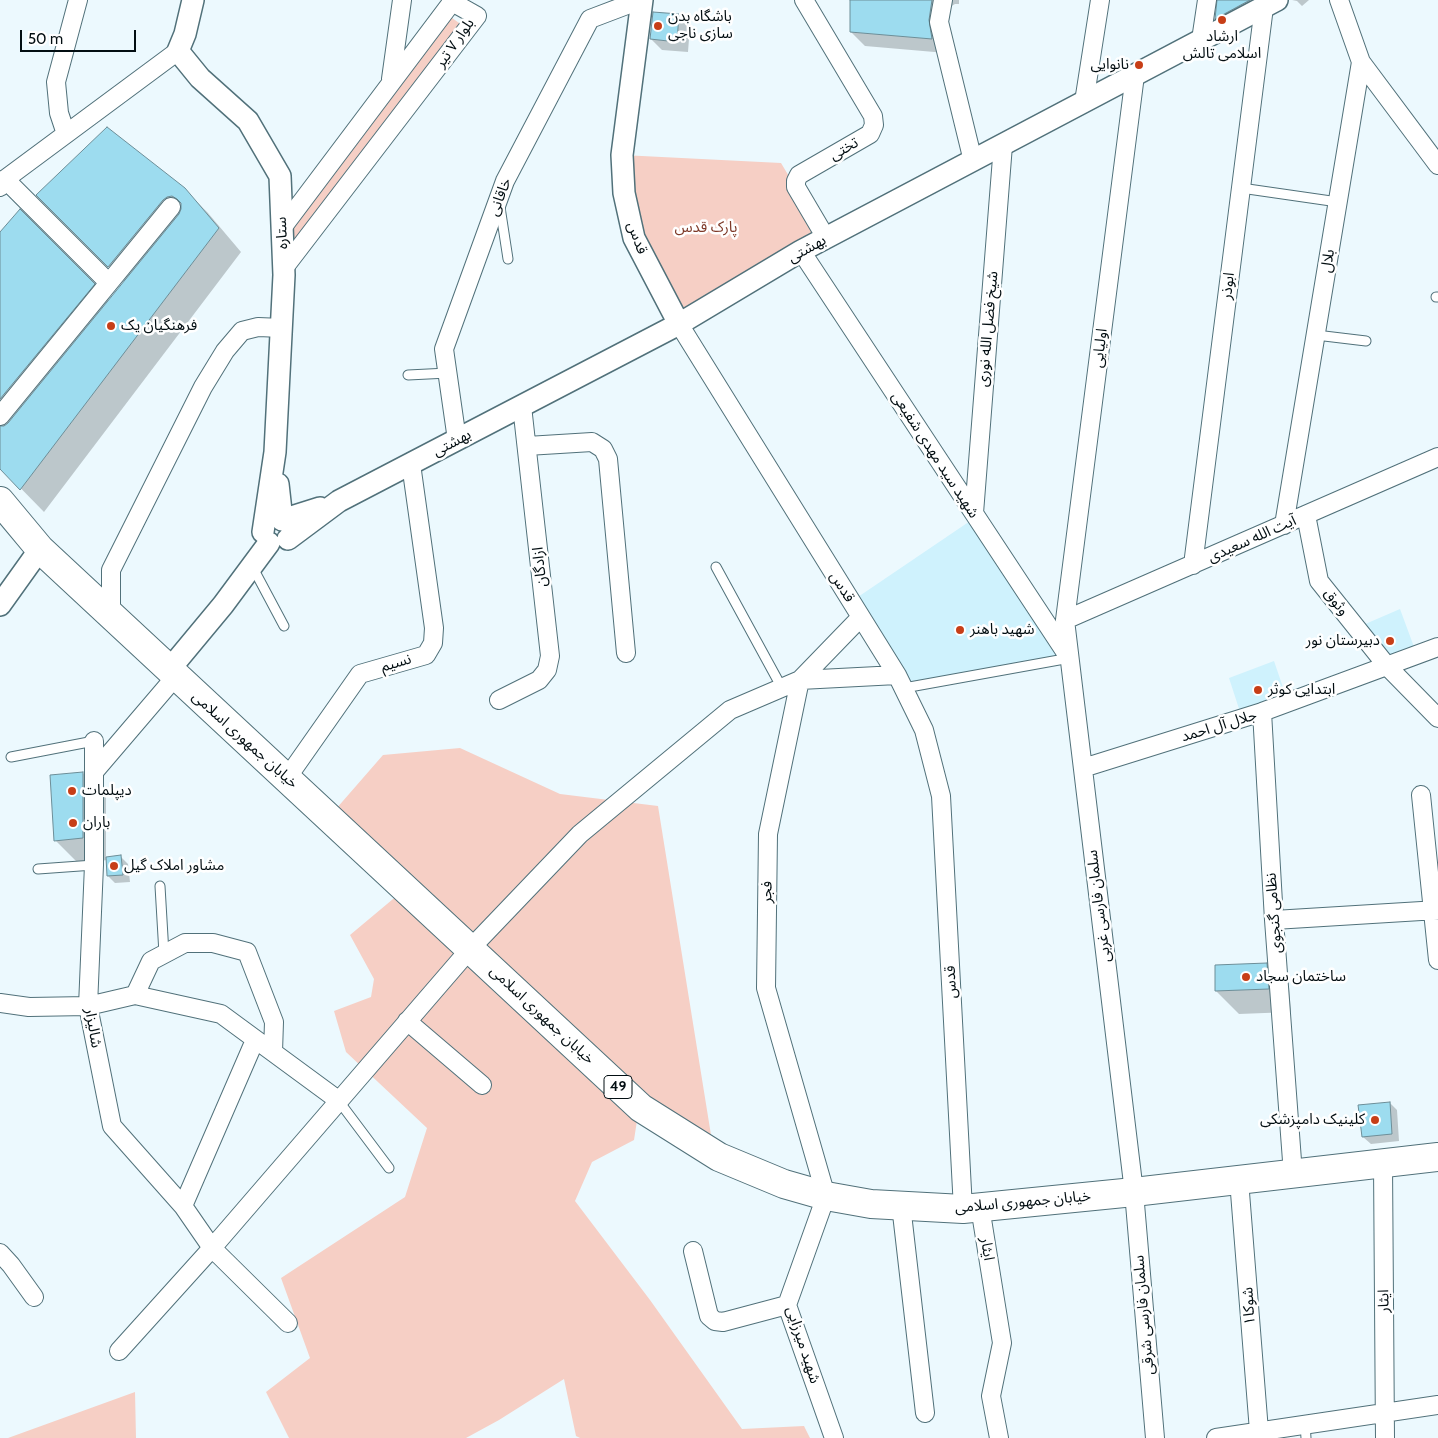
<!DOCTYPE html>
<meta charset="utf-8">
<style>
body{margin:0}
#map{position:relative;width:1438px;height:1438px;overflow:hidden;background:#ecf9fe;font-family:Cabin,sans-serif}
canvas{display:block}
.scale{position:absolute;left:20px;top:30px;width:116px;height:22px;box-sizing:border-box;border:2px solid #030e12;border-top:0;padding-left:6px;font-size:15px;line-height:18px;white-space:nowrap;color:#030e12;-webkit-text-stroke:4px #fff;paint-order:stroke}
</style>
<div id="map">
<canvas width="1438" height="1438"></canvas>
<div class="scale">50 m</div>
</div>
<script>
const context = document.querySelector('canvas').getContext('2d');
context.lineJoin = 'round';
function fillPath(path, color) {
  context.fillStyle = color;
  context.fill(path, 'evenodd');
}
function poly(rows) {
  const path = new Path2D();
  for (const r of rows) {
    path.moveTo(r[0], r[1]);
    for (let i = 2; i < r.length; i += 2) path.lineTo(r[i], r[i + 1]);
  }
  return path;
}
function stroke(path, color, width, dash) {
  context.strokeStyle = color;
  context.lineWidth = width;
  context.lineCap = dash ? 'butt' : 'round';
  context.setLineDash(dash || []);
  context.stroke(path);
}
function label(font, color, halo, rows, align = 'center') {
  context.font = font + ' Cabin,"Noto Sans Arabic",sans-serif';
  context.lineWidth = 5;
  context.setLineDash([]);
  context.textBaseline = 'middle';
  context.strokeStyle = halo;
  context.fillStyle = color;
  for (const [text, x, y, turn = 0] of rows) {
    context.save();
    context.translate(x, y);
    context.rotate((+turn || 0) * Math.PI / 180);
    context.textAlign = isNaN(turn) ? turn : align;
    if (halo) context.strokeText(text, 0, 0);
    context.fillText(text, 0, 0);
    context.restore();
  }
}
const built = poly([
 [976,517,1069,658,904,688,852,601],
 [1400,609,1417,655,1387,666,1356,628],
 [1274,661,1288,702,1242,718,1229,678]
]);
const green = poly([
 [448,15,466,28,284,268,283,234],
 [622,155,781,163,826,238,679,324,634,238],
 [460,748,560,794,658,806,711,1135,718,1154,642,1107,329,817,383,755],
 [399,894,638,1114,634,1140,592,1162,575,1201,650,1300,742,1429,804,1426,810,1438,580,1438,576,1436,564,1379,499,1420,466,1438,289,1438,266,1392,310,1358,281,1278,405,1197,427,1128,346,1052,334,1011,371,997,374,979,350,935],
 [135,1392,136,1438,8,1438]
]);
const shadow = poly([
 [852,0,959,0,959,4,955,4,950,7,947,13,946,53,865,46,851,32],
 [1218,0,1289,0,1285,1,1229,30,1216,18],
 [1292,0,1309,0,1302,6,1297,1],
 [679,15,690,26,688,52,662,50,651,39],
 [184,189,208,213,241,252,44,512,0,467,0,234,20,211,110,301,125,282,37,195],
 [83,773,106,796,106,858,121,857,128,864,130,882,115,883,108,876,107,860,79,864,56,841],
 [1266,964,1289,987,1291,1012,1239,1014,1216,991],
 [1390,1103,1397,1110,1399,1141,1371,1144,1363,1137]
]);
const building = poly([
 [850,0,932,0,929,20,932,39,850,32,850,0],
 [1217,0,1250,0,1215,19,1217,0],
 [653,12,679,14,677,42,650,39,653,12],
 [107,127,185,188,219,228,20,490,0,469,0,426,4,426,8,423,179,214,181,209,181,203,177,199,172,196,167,197,163,200,108,267,36,195,107,127],
 [20,209,95,284,0,399,0,232,20,209],
 [83,772,83,838,54,841,50,775,83,772],
 [121,855,123,875,107,876,106,857,121,855],
 [1267,963,1269,989,1215,991,1215,965,1267,963],
 [1390,1102,1392,1134,1362,1137,1358,1105,1390,1102]
]);
const service = poly([
 [1241,188,1338,202],
 [500,207,508,259],
 [1436,297,1438,297],
 [1316,335,1366,341],
 [408,375,448,373],
 [252,566,284,626],
 [716,567,782,688],
 [904,688,1070,658],
 [11,757,94,741],
 [38,869,94,865],
 [160,886,164,954],
 [338,1100,389,1168],
 [1305,1424,1306,1438]
]);
const minor = poly([
 [804,0,873,116,874,125,870,134,799,175,796,181,796,187,826,238],
 [943,0,939,22,973,161],
 [1201,40,1207,0],
 [1361,62,1438,165],
 [1135,75,1065,620,1134,1192,1155,1438],
 [391,79,402,0],
 [1084,102,1100,0],
 [66,134,59,113,56,82,78,0],
 [0,183,178,51],
 [0,187,5,179,109,283],
 [282,228,452,2,477,16,284,268],
 [801,251,1068,656],
 [679,324,897,675,924,730,941,796,963,1209],
 [0,416,171,207],
 [457,440,444,349,505,181,590,19,640,0],
 [527,446,592,442,603,449,608,459,626,653],
 [974,513,1003,145],
 [1306,515,1319,581,1387,666,1438,718],
 [1284,525,1361,62,1339,0],
 [1193,565,1264,7],
 [111,616,111,570,203,387,225,351,242,331,258,327,282,328],
 [1065,620,1438,457],
 [800,680,768,834,766,988,826,1196,787,1305,834,1438],
 [800,680,897,675],
 [499,700,539,680,547,670,550,656,522,406],
 [1262,712,1274,920,1293,1174],
 [94,741,94,865,88,1006,112,1126,183,1206,212,1248,288,1323],
 [1083,768,1262,712,1438,647],
 [94,772,176,676],
 [287,778,360,674,426,655,433,643,434,628,411,464],
 [1421,795,1438,960],
 [1274,920,1438,910],
 [135,995,151,961,185,943,213,943,247,952,274,1022,273,1052],
 [0,1003,29,1007,88,1006,135,995,221,1014,338,1100],
 [407,1021,482,1085],
 [1383,1164,1385,1438],
 [1239,1180,1259,1431],
 [901,1205,925,1413],
 [183,1206,255,1040],
 [980,1207,1002,1343,991,1396,999,1438],
 [693,1251,709,1316,715,1321,723,1322,787,1305],
 [0,1253,11,1265,34,1297],
 [119,1351,212,1248,470,949,580,834,730,710,800,680,861,617],
 [1216,1438,1438,1405]
]);
const tertiary = poly([
 [193,0,185,34,178,51,200,78,248,121,280,176,284,275,275,452,263,532],
 [642,0,622,155,624,193,634,238,679,324],
 [278,484,282,520,320,508],
 [288,539,339,501,679,324,801,251,1277,0],
 [0,605,40,549],
 [169,670,223,605,269,543]
]);
const primary = poly([
 [0,501,40,549,641,1108,719,1157,784,1184,826,1196,871,1204,963,1209,1134,1192,1438,1157]
]);
const markers = [
 [1222,20,5,"#c73e17"],
 [658,26,5,"#c73e17"],
 [1139,65,5,"#c73e17"],
 [111,326,5,"#c73e17"],
 [960,630,5,"#c73e17"],
 [1390,641,5,"#c73e17"],
 [1258,690,5,"#c73e17"],
 [72,791,5,"#c73e17"],
 [73,823,5,"#c73e17"],
 [114,866,5,"#c73e17"],
 [1246,977,5,"#c73e17"],
 [1375,1120,5,"#c73e17"]
];
const shields = [
 [618,1087,28]
];
const shieldNames = [
 ["49",618,1087]
];
const poiNames = [
 ["باشگاه بدن",668,17],
 ["سازی ناجی",668,34],
 ["ارشاد",1222,37,"center"],
 ["اسلامی تالش",1222,54,"center"],
 ["نانوایی",1129,65,"right"],
 ["فرهنگیان یک",121,326],
 ["شهید باهنر",970,630],
 ["دبیرستان نور",1380,641,"right"],
 ["ابتدایی کوثر",1268,690],
 ["دیپلمات",82,791],
 ["باران",83,823],
 ["مشاور املاک گیل",124,866],
 ["ساختمان سجاد",1256,977],
 ["کلینیک دامپزشکی",1365,1120,"right"]
];
const streetNames = [
 ["بلوار ۷ تیر",455,43,-55],
 ["تختی",844,149,-30],
 ["خاقانی",500,197,-69],
 ["ستاره",282,233,-93],
 ["قدس",637,238,70],
 ["بهشتی",807,249,-29],
 ["بلال",1328,261,-81],
 ["ابوذر",1228,286,-83],
 ["شیخ فضل الله نوری",988,329,-85],
 ["اولیایی",1100,348,-83],
 ["بهشتی",452,443,-28],
 ["شهید سید مهدی شفیعی",935,455,57],
 ["آیت الله سعیدی",1252,539,-24],
 ["ازادگان",540,567,-96],
 ["قدس",842,587,58],
 ["وثوق",1336,602,51],
 ["نسیم",396,663,-16],
 ["جلال آل احمد",1219,726,-17],
 ["خیابان جمهوری اسلامی",245,740,42],
 ["فجر",767,892,-89],
 ["سلمان فارسی غربی",1099,906,-97],
 ["نظامی گنجوی",1274,913,-94],
 ["قدس",951,982,-93],
 ["خیابان جمهوری اسلامی",542,1015,43],
 ["شالیزار",93,1028,80],
 ["خیابان جمهوری اسلامی",1023,1202,-5],
 ["ایثار",987,1249,81],
 ["ایثار",1384,1301,-91],
 ["شوکا۱",1249,1306,-94],
 ["سلمان فارسی شرقی",1144,1315,-95],
 ["شهید میرزایی",803,1345,72]
];
const parkNames = [
 ["پارک قدس",706,228]
];
fillPath(built, '#cff2fd');
fillPath(green, '#f6cfc5');
fillPath(shadow, '#0003');
fillPath(building, '#9ddcef');
stroke(building, '#6d8e98', 1);
stroke(service, '#51717a', 11);
stroke(minor, '#51717a', 20);
stroke(tertiary, '#51717a', 24);
stroke(primary, '#51717a', 30);
stroke(service, '#fff', 9);
stroke(minor, '#fff', 18);
stroke(tertiary, '#fff', 21);
stroke(primary, '#fff', 28);
for (const [x, y, r, color] of markers) {
  const dot = new Path2D();
  dot.arc(x, y, r, 0, 2 * Math.PI);
  context.fillStyle = color;
  context.fill(dot);
  stroke(dot, '#fff', 2);
}
for (const [x, y, w] of shields) {
  const box = new Path2D();
  box.roundRect(x - w / 2, y - 11.5, w, 23, 4);
  context.fillStyle = '#fff';
  context.fill(box);
  stroke(box, '#030e12', 1);
}
label('bold 14px', '#030e12', null, shieldNames);
label('15px', '#030e12', '#fff', poiNames, 'left');
label('15px', '#030e12', '#fff', streetNames);
label('15px', '#7e3928', '#fff', parkNames);
</script>
